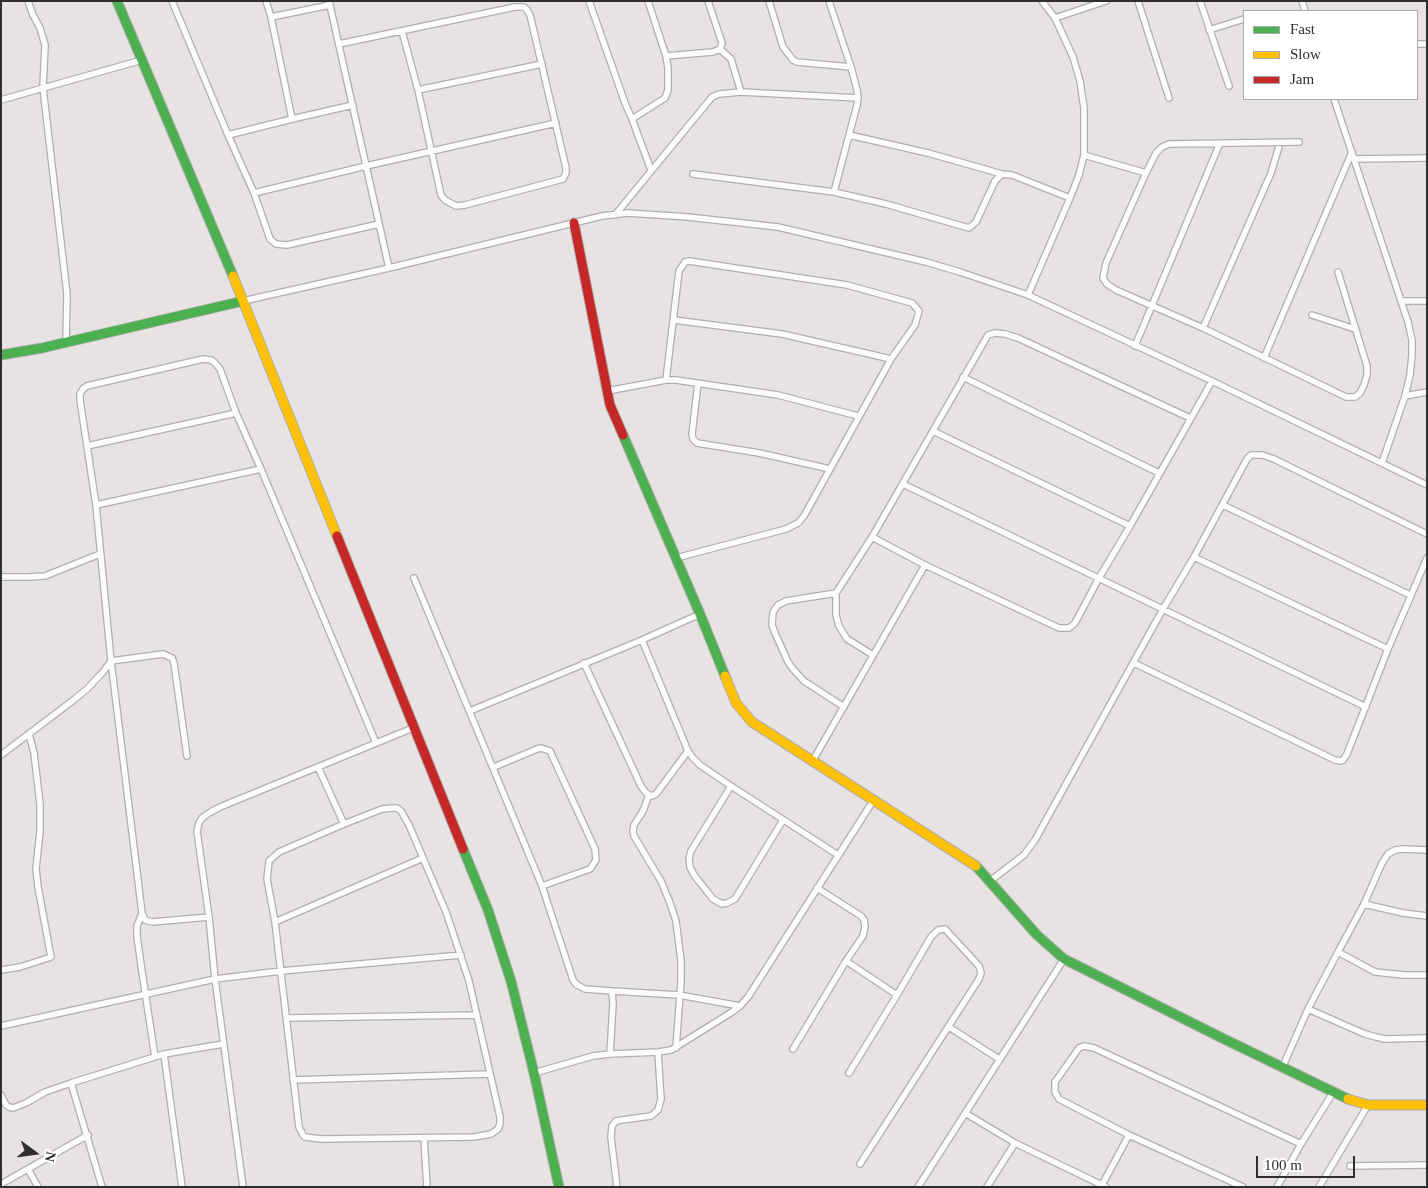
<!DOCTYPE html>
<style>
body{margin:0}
#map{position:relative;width:1428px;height:1188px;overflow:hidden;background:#e7e3e3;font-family:"Times New Roman",serif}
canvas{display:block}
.frame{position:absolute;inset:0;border:2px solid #302e2e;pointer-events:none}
.legend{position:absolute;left:1243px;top:10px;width:175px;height:90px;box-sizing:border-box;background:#fff;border:1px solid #acabab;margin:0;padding:6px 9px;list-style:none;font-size:15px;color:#302e2e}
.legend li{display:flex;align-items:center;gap:10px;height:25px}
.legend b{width:25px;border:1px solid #acabab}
.north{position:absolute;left:10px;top:1128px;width:50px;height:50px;-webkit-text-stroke:4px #fff;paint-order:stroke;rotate:104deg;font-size:14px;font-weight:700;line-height:20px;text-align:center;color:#302e2e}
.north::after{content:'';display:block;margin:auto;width:18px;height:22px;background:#302e2e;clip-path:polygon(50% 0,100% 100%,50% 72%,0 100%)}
.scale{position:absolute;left:1256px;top:1156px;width:99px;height:22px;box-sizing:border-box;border:2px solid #302e2e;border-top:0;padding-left:6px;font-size:15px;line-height:18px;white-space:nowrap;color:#302e2e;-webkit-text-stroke:4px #fff;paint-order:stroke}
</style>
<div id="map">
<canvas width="1428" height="1188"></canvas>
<div class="frame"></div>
<ul class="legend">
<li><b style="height:6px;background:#4caf50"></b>Fast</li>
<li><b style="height:6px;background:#ffc107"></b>Slow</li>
<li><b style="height:6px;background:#c62828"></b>Jam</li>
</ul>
<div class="north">N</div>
<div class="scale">100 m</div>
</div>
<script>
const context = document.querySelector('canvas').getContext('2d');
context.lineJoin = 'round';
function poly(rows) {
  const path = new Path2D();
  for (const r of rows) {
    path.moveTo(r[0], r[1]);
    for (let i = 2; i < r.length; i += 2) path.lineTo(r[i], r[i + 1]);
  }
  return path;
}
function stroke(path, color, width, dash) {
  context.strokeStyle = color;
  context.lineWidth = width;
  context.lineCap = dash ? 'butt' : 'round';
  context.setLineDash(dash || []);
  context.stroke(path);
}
const street = poly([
 [28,1,33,15,40,28,45,45,43,88,67,294,66,343],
 [172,1,228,135,254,193,270,239,276,244,287,245,379,224],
 [266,1,271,17,292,119],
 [329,1,389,268],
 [589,1,625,103,632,119,665,98,668,90,668,68,666,56,648,1],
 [769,1,783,47,793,60,797,62,851,67],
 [829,1,851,67,857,90,858,98,857,105,834,192],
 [1138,1,1169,98],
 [1200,1,1229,86],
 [1302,1,1305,11],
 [271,17,330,5],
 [1055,18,1106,1],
 [1209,30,1244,19],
 [339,44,515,7,524,7,527,10,530,15,566,168,566,173,563,179,465,205,456,206,445,200,441,195,418,90,402,31],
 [1417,44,1427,44],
 [720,49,731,59,741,92],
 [666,56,713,52,720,49,722,43,708,1],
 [418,90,542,64],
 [1334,99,1408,322,1412,340,1412,355,1410,375,1405,396,1382,463],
 [1,100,142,60],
 [632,119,651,170],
 [228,135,292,119,353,105],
 [849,135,928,153,1002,174],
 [1299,142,1169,144,1162,147,1156,153,1146,173,1106,263,1103,278,1107,284,1116,290,1203,328,1346,397,1355,397,1360,393,1364,385,1367,375,1367,366,1338,272],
 [1084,155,1146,173],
 [1354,159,1427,158],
 [693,174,834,192,886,204,969,228,976,222,995,181,1002,174,1012,175,1070,198],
 [254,193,366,166,556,123],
 [615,215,712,97,719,94,741,92,858,98],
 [1028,295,1070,198,1079,175,1084,155,1084,108,1080,81,1073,57,1055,18,1042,1],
 [243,301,389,268,602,216,628,213,688,217,778,227,926,262,960,272,1028,295,1212,381,1427,485],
 [1401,301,1427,301],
 [1312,315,1355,329],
 [674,320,782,334,891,359],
 [1203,328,1271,173,1280,143],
 [1135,346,1220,143],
 [1264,358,1352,152],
 [963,377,1159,473],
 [666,380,679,271,685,262,689,261,847,285,912,303,919,311,915,325,891,359,804,516,798,523,786,529,676,558],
 [698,383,692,434,693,439,697,443,759,453,830,469],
 [607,391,666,380,676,380,778,395,858,416],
 [1405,396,1427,392],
 [933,431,1130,526],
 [87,446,236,413],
 [903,484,1366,707],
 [96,505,261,469],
 [1223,505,1410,595],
 [872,537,925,565,1059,628,1069,628,1075,623,1099,578,1130,526,1212,381],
 [1194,557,1388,649],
 [1,577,28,577,45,576,100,554],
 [414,578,542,886,573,980,577,985,585,989,612,991,613,1004,610,1054],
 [836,593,836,615,839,626,847,639,873,655],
 [642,640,688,751,693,758,700,765,731,786,838,855],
 [584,663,641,786,646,793,652,796,656,794,688,751],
 [1134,663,1335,760,1341,761,1343,760,1347,754,1388,649,1427,558],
 [844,707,804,681,793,669,788,662,775,633,772,625,773,612,778,605,786,601,836,593,872,537,988,335,995,333,1005,334,1018,338,1190,418],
 [470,711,642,640,700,614],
 [1,755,71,702,87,689,103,672,111,661,163,654,172,658,174,663,187,756],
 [812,762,925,565],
 [318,767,344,824],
 [494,767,537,749,541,748,550,751,595,849,596,860,590,869,542,886],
 [731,786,691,851,689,858,690,867,694,875,713,899,722,904,727,903,735,899,783,820],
 [649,795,643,811,634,825,633,832,634,836,661,881,670,903,676,921,681,961,681,981,676,1048],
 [393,808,397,808,401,811,409,825,446,912,469,981,500,1117,500,1124,498,1129,491,1134,474,1137,321,1139,305,1137,303,1135,299,1127,275,922,267,879,269,861,279,852,344,824,382,809,393,808],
 [990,881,1024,855,1035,840,1163,609,1194,557,1247,459,1251,455,1262,455,1274,459,1427,534],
 [1364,904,1403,913,1427,916],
 [142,913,137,926,137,936,141,965,155,1057],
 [209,917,152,922,145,920,142,913,111,661,96,505,80,400,80,394,83,389,87,386,203,359,211,360,215,363,220,369,236,413,261,469,376,743],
 [275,922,423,858],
 [1338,952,1364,904,1382,863,1388,854,1395,850,1403,849,1427,850],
 [846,961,897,995],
 [1,970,20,967,51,957,38,887,36,869,40,831,40,804,34,753,29,734],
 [612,991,679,995,740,1006],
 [1308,1009,1365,1034,1376,1037,1385,1039,1427,1038],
 [287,1018,477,1015],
 [1,1026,215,979,281,971,461,955],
 [949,1027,999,1059],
 [793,1049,846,961,863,936,865,927,864,920,861,916,817,888],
 [1283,1066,1308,1009,1338,952,1375,972,1404,975,1427,975],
 [534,1073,593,1056,610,1054,658,1052,671,1050,732,1012,740,1006,748,997,873,801],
 [849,1073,897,995,931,937,938,930,945,929,979,966,981,973,979,979,860,1164],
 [293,1080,490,1074],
 [1,1095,6,1105,9,1107,13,1108,26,1103,45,1092,71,1083],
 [965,1113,1015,1143,1106,1187],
 [424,1138,427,1187],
 [1350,1166,1427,1165],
 [28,1169,38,1187],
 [1,1184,88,1135],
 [1102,1185,1129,1135],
 [102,1187,71,1083,164,1054],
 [182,1187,164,1054,223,1044],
 [243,1187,215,979,209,917,197,831,199,823,202,818,209,813,220,807,413,728],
 [617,1187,611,1137,612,1126,616,1121,622,1120,651,1116,658,1110,661,1099,658,1052],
 [918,1187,1064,959],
 [987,1187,1015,1143],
 [1243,1187,1129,1135,1059,1099,1055,1092,1055,1082,1079,1048,1084,1046,1094,1048,1301,1144],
 [1277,1187,1301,1144,1334,1091],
 [1319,1187,1368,1105]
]);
const fast = poly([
 [117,1,233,276],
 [1,355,42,348,243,301],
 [623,435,700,614,725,676],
 [463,849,488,910,511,981,534,1073,559,1187],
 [976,866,1037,935,1064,959,1220,1037,1348,1099]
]);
const slow = poly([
 [233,276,337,536],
 [725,676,736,703,752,722,976,866],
 [1348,1099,1368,1105,1427,1105]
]);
const jam = poly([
 [574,223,610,405,623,435],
 [337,536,463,849]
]);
stroke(street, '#b1aeae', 8);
stroke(fast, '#b1aeae', 11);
stroke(slow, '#b1aeae', 11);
stroke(jam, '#b1aeae', 11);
stroke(street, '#fbfbfb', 5.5);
stroke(fast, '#4caf50', 9);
stroke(slow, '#ffc107', 9);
stroke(jam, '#c62828', 9);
</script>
